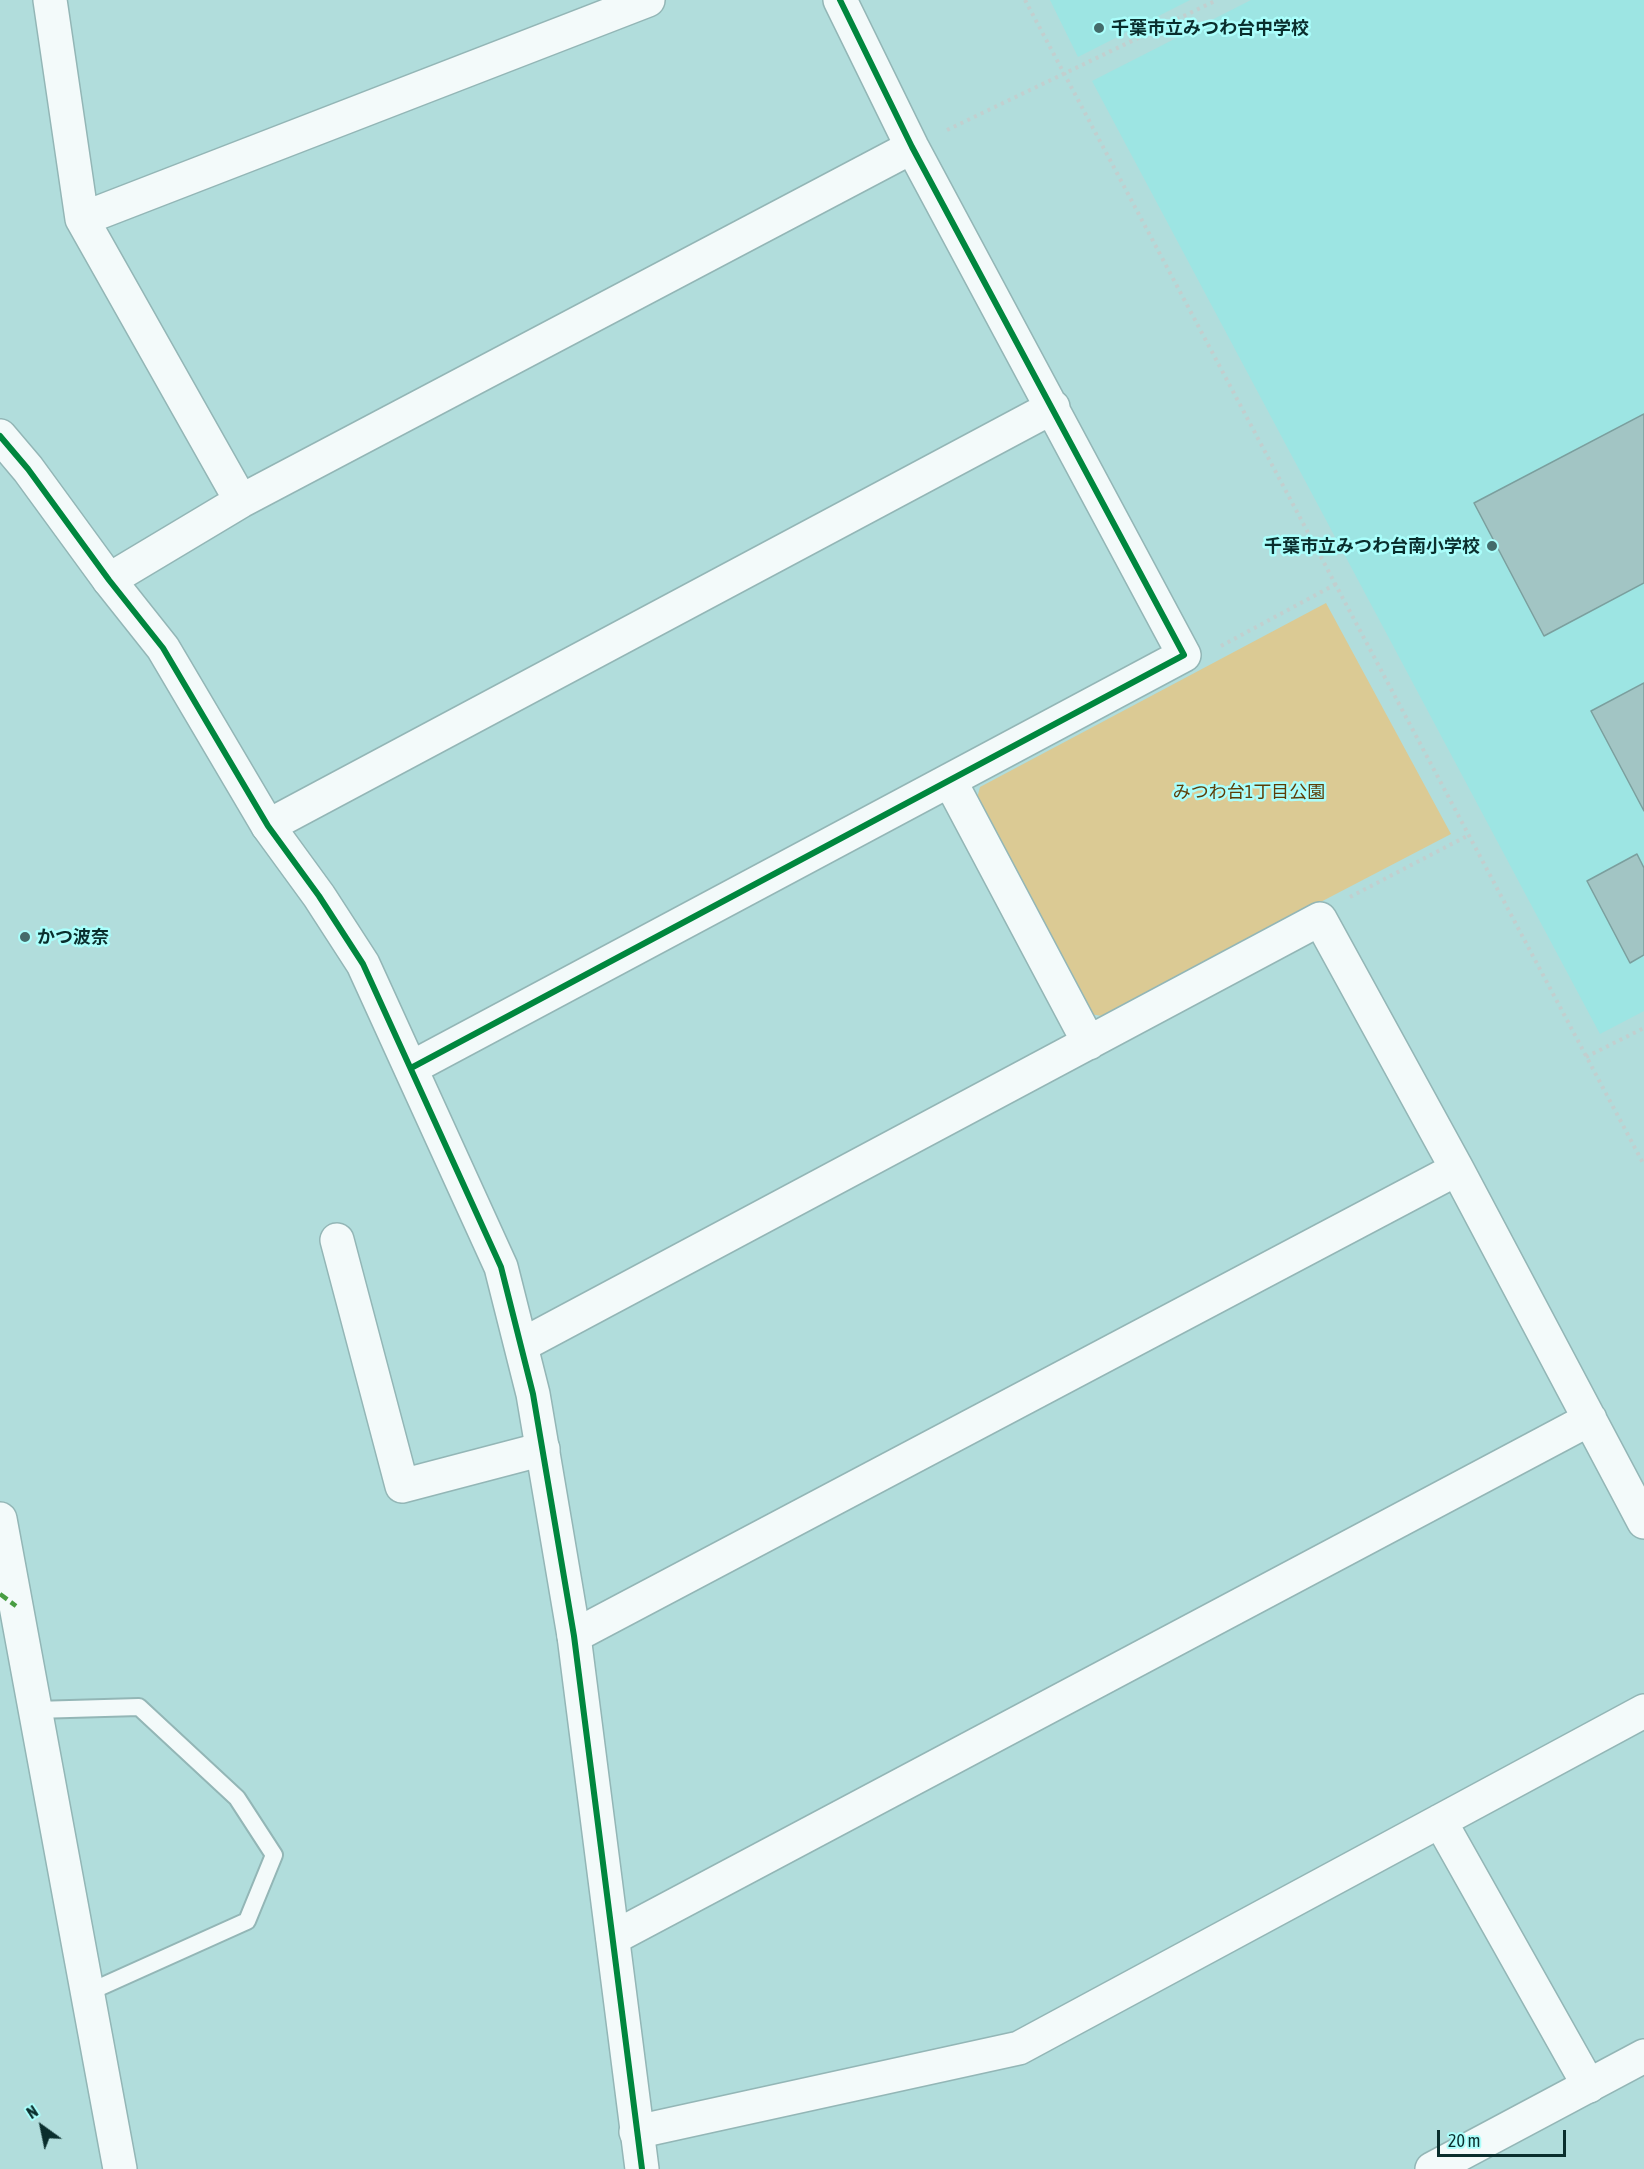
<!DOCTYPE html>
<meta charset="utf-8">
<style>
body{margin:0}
#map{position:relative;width:1644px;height:2169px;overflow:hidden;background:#b1dddc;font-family:"Asap Condensed",sans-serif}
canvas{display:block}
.north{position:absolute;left:12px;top:2097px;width:60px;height:60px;-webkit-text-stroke:4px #abfefb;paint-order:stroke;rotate:327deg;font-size:16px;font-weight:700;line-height:24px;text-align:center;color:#0a2e2d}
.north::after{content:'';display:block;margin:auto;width:21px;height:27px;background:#0a2e2d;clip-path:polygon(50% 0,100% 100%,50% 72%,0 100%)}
.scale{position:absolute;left:1437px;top:2130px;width:129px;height:27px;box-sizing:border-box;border:3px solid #0a2e2d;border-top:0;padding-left:8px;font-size:18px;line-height:21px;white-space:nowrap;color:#0a2e2d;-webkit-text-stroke:4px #abfefb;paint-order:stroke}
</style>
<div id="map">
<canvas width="1644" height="2169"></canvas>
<div class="north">N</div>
<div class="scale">20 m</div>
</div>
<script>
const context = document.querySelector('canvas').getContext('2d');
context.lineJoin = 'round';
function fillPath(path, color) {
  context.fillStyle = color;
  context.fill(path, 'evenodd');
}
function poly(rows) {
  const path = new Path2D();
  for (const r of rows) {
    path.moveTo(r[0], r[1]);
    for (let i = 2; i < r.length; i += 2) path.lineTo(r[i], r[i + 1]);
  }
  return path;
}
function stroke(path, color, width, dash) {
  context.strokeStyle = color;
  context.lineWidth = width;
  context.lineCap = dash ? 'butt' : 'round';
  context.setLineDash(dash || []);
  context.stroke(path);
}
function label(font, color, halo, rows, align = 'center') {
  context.font = font + ' "Asap Condensed","Noto Sans JP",sans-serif';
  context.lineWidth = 5;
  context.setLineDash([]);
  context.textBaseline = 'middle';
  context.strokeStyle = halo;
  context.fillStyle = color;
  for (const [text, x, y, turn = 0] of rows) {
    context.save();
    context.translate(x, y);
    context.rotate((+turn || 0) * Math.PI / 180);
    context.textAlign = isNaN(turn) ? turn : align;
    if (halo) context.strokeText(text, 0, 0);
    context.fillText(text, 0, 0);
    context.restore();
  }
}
const built = poly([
 [1050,0,1190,0,1078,57],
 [1251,0,1644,0,1644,1011,1600,1034,1092,81]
]);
const green = poly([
 [1326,603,1451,834,1102,1016,1084,1013,975,806,980,787]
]);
const building = poly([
 [1644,414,1644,583,1544,636,1474,503,1644,414],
 [1644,683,1644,811,1591,711,1644,683],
 [1637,854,1644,868,1644,955,1630,963,1587,881,1637,854]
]);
const path = poly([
 [1025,0,1644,1165],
 [947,130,1217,0],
 [1221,646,1336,584],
 [1350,897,1469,835],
 [1586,1057,1644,1028]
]);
const lane = poly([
 [35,1710,139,1707,237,1798,274,1855,247,1921,87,1993]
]);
const street = poly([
 [50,0,82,219,241,501],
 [82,219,648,0],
 [109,580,241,501,912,147],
 [950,781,1089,1043],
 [268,826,1053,407],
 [411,1068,1184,655,912,147,840,0],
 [337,1240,402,1486,543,1449],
 [522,1345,1320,919,1457,1169,1644,1522],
 [574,1636,1457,1169],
 [1440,1821,1589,2086],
 [613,1938,1590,1419],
 [636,2132,1019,2048,1644,1711]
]);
const secondary = poly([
 [0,436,28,469,109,580,163,648,268,826,319,896,363,964,501,1267,533,1394,574,1636,642,2169],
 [0,1519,120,2169],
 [1432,2169,1644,2056]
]);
const quiet = poly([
 [0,1594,16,1606]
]);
const cycleway = poly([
 [0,436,28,469,109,580,163,648,268,826,319,896,363,964,501,1267,533,1394,574,1636,642,2169],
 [411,1068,1184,655,912,147,840,0]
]);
const markers = [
 [1099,28,6,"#446b6a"],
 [1492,546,6,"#446b6a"],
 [25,937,6,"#446b6a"]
];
const poiNames = [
 ["千葉市立みつわ台中学校",1111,28],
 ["千葉市立みつわ台南小学校",1480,546,"right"],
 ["かつ波奈",37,937]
];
const parkNames = [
 ["みつわ台1丁目公園",1249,792]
];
fillPath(built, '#9de5e3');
fillPath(green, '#dbca94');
fillPath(building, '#a2c5c4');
stroke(building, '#7b9f9e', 1.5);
stroke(lane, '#93b6b6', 20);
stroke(street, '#93b6b6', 36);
stroke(secondary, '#93b6b6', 36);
stroke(path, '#c2cfcf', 4, [3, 4.5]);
stroke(lane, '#f3fafa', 16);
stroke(street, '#f3fafa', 33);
stroke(secondary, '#f3fafa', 33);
stroke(quiet, '#489d42', 4.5, [9, 4.5]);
stroke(cycleway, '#00873e', 6);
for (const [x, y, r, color] of markers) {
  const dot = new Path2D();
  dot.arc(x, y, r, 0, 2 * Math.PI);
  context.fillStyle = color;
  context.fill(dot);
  stroke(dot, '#abfefb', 2);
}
label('bold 18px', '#0a2e2d', '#abfefb', poiNames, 'left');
label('18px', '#5d3d07', '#abfefb', parkNames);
</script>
